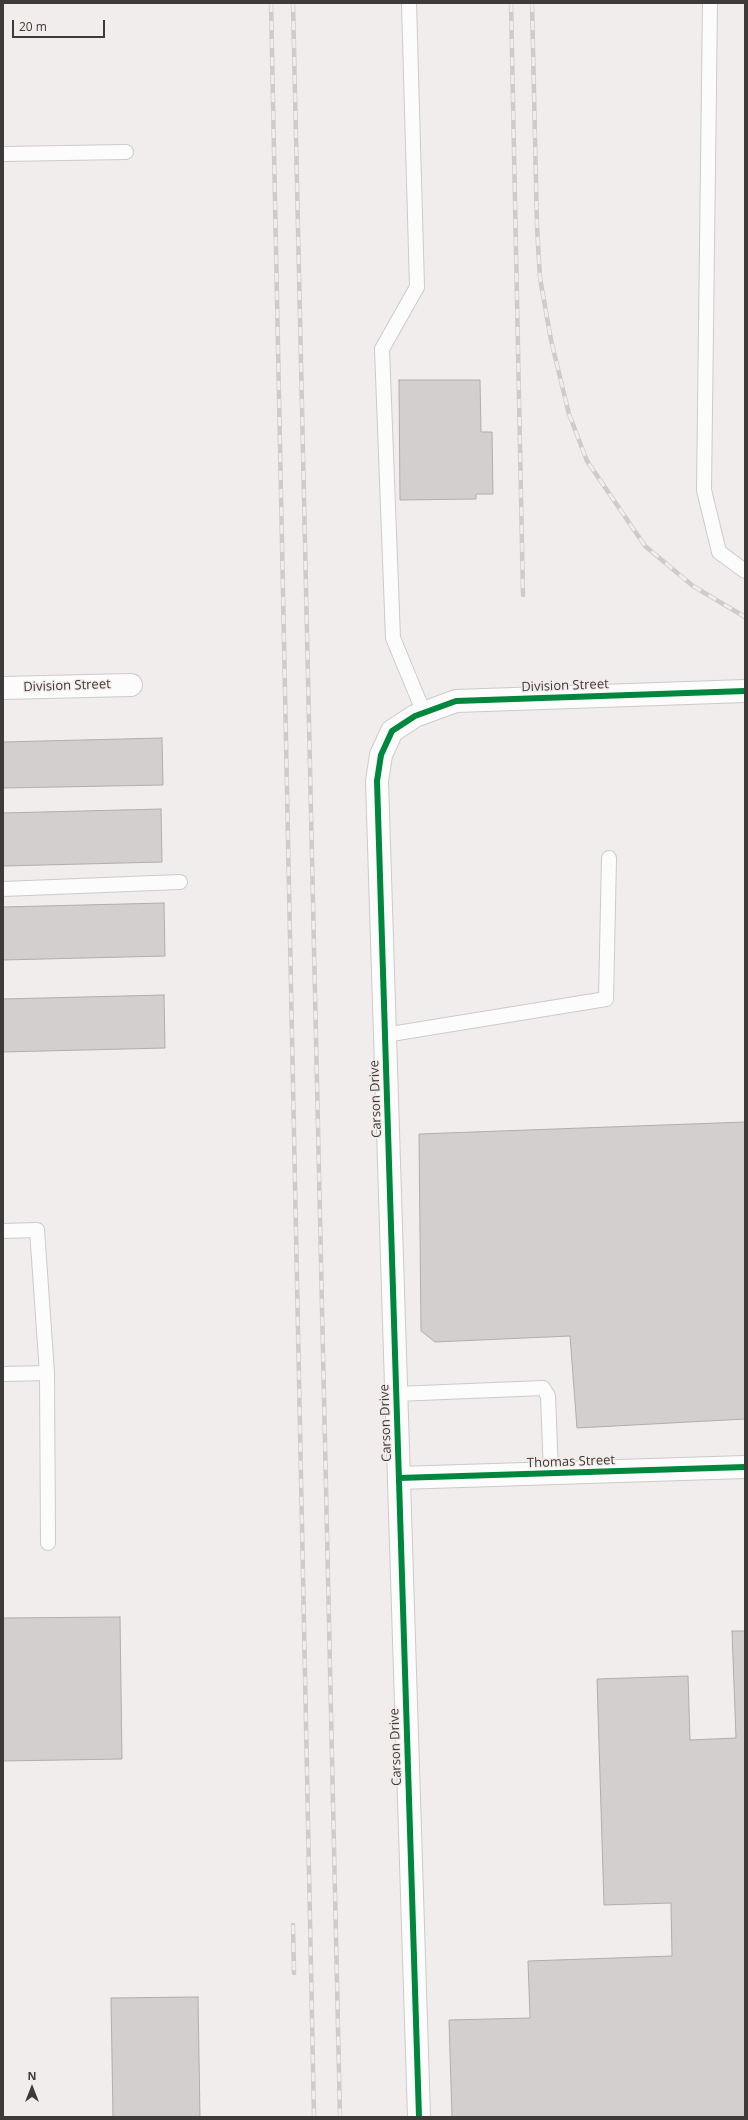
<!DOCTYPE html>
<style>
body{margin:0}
#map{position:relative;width:748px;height:2120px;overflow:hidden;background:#f1edec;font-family:"Open Sans",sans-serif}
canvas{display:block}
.frame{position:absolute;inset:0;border:4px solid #3d3a39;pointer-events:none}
.north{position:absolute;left:12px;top:2068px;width:40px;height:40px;-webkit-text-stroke:3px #f3ecea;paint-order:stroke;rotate:0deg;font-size:11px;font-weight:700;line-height:16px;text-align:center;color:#3d3a39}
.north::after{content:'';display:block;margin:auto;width:14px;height:18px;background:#3d3a39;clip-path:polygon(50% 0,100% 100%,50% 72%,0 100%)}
.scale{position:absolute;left:12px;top:20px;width:93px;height:18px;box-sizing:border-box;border:2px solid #3d3a39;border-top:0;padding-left:5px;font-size:12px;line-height:14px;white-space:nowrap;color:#3d3a39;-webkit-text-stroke:3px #f3ecea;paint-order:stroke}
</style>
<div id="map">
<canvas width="748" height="2120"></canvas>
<div class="frame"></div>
<div class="north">N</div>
<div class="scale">20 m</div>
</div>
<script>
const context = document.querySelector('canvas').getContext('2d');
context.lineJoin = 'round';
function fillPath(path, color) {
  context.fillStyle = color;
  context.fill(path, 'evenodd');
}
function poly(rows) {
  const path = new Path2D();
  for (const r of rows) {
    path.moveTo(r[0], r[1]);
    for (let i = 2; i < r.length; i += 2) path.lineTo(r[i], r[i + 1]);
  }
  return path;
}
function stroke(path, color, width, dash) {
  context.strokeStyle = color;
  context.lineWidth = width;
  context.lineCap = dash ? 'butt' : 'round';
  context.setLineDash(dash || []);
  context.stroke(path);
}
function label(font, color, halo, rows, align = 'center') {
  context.font = font + ' "Open Sans",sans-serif';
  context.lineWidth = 3;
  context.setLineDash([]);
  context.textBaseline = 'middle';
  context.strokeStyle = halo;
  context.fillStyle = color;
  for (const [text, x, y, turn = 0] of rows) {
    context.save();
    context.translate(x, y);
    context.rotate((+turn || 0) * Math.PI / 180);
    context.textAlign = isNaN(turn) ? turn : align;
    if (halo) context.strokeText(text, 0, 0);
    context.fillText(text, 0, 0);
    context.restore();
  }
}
const building = poly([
 [399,380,480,380,481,432,492,432,493,494,476,494,476,499,400,500,399,380],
 [162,738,163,785,3,788,3,742,162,738],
 [161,809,162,862,3,866,3,813,161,809],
 [164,903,165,956,3,960,3,907,164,903],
 [164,995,165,1048,3,1052,3,999,164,995],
 [745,1122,745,1419,577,1428,570,1336,435,1342,421,1331,419,1134,745,1122],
 [120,1617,122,1759,3,1761,3,1618,120,1617],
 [732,1631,745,1631,745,2117,452,2117,449,2020,530,2018,528,1961,672,1956,671,1903,604,1905,597,1679,688,1676,690,1740,736,1738,732,1631],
 [198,1997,200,2117,113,2117,111,1998,198,1997]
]);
const lane = poly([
 [409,3,417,287,382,349,393,638,424,713],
 [710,3,704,490,719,552,745,571],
 [3,154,126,152],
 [3,889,180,882],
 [385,1035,606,999,609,858],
 [3,1231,37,1230,47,1373,3,1374],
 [47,1373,48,1543],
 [396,1394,543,1388,548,1396,551,1473]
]);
const street = poly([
 [3,688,131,685],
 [399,1478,745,1467],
 [419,2117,377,781,381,755,392,731,415,716,456,701,745,691]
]);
const rail = poly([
 [271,3,314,2117],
 [293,3,340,2117],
 [511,3,523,595],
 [532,3,537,227,540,278,551,340,569,414,587,461,645,546,693,586,745,617],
 [293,1925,294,1973]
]);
const cycleway = poly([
 [399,1478,745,1467],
 [419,2117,377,781,381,755,392,731,415,716,456,701,745,691]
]);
const streetNames = [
 ["Division Street",67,686,-2],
 ["Division Street",565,686,-2],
 ["Carson Drive",376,1099,-92],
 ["Carson Drive",386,1423,-92],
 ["Thomas Street",571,1462,-2],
 ["Carson Drive",396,1747,-92]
];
fillPath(building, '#d2cfce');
stroke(building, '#b0adac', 1);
stroke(lane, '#cdcaca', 16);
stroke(street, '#cdcaca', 24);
stroke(lane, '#fdfcfc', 14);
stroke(street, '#fdfcfc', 22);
stroke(rail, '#ccc', 4.5);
stroke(rail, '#f3ecea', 3, [9]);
stroke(cycleway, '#00873e', 6);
label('13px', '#3d3a39', '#f3ecea', streetNames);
</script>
